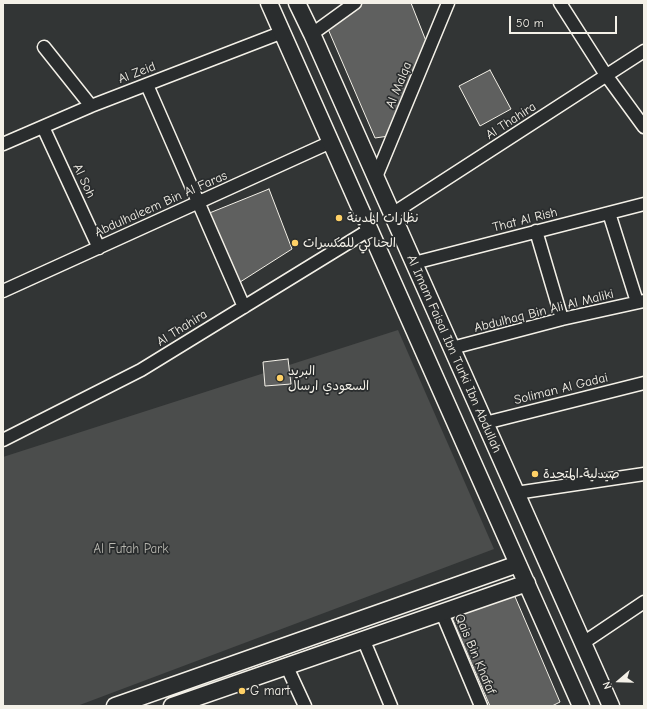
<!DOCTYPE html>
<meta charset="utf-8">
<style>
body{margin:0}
#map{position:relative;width:647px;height:709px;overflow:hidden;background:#323535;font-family:"Comic Neue",sans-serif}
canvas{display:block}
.frame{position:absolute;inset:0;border:4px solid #f4f1e8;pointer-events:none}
.north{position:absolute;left:599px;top:661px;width:40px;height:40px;-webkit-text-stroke:3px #2a2d2e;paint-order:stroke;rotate:250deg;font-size:11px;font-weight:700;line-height:16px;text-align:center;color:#f4f1e8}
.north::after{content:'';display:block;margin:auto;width:14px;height:18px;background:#f4f1e8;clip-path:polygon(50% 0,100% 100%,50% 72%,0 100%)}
.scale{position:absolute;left:509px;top:16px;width:108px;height:18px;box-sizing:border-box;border:2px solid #f4f1e8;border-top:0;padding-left:5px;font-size:12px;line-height:14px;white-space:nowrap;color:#f4f1e8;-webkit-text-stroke:3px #2a2d2e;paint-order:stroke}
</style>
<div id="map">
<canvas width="647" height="709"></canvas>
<div class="frame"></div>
<div class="north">N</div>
<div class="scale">50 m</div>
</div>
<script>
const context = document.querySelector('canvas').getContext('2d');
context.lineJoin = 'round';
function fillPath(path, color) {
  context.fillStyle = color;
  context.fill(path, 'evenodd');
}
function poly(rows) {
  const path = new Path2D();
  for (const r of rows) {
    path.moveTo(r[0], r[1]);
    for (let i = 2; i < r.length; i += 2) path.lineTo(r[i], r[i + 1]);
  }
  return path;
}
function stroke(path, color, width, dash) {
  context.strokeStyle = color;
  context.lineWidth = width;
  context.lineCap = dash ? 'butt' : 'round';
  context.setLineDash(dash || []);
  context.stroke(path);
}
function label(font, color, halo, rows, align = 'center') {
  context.font = font + ' "Comic Neue","Playpen Sans Arabic",sans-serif';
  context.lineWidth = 3.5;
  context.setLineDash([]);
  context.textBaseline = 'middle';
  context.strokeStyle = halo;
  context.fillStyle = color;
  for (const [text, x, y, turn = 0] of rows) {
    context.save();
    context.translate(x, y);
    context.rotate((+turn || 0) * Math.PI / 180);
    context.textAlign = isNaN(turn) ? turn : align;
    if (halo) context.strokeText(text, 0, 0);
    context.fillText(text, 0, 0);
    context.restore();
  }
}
const green = poly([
 [398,330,494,549,77,706,3,706,3,457]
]);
const building = poly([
 [363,3,411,3,426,41,389,136,375,138,328,29,363,3],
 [490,70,511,109,480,126,459,86,490,70],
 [269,189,292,249,237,284,207,214,269,189],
 [288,359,291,384,265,386,263,362,288,359],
 [513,592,560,702,552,706,490,706,452,618,513,592]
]);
const street = poly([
 [560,3,606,75,644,127],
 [312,34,355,3],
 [44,47,91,106],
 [147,85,244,307],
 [43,127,99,248],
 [3,144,91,106,283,32],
 [376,177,448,3],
 [609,213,637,302],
 [392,214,644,51],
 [536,231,562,319],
 [414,263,644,204],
 [3,291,331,142],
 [452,348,562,319,644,301],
 [485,423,644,383],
 [3,440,141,370,369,230],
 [516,493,644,474],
 [442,613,481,706],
 [364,641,391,706],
 [583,643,644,602],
 [287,667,305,706]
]);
const secondary = poly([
 [269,3,581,706],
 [297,3,312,34,611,706],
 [115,706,518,564],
 [172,706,527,583]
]);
const markers = [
 [339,218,4,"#ffd166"],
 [295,243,4,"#ffd166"],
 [280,378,4,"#ffd166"],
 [535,474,4,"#ffd166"],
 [242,691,4,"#ffd166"]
];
const streetNames = [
 ["Al Zeid",137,73,-21],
 ["Al Malqa",399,85,-68],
 ["Al Thahira",511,121,-33],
 ["Al Soh",84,181,65],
 ["Abdulhaleem Bin Al Faras",161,204,-24],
 ["That Al Rish",525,220,-14],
 ["Abdulhaq Bin Ali Al Maliki",544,311,-14],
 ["Al Thahira",182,328,-32],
 ["Al Imam Faisal Ibn Turki Ibn Abdullah",454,354,66],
 ["Soliman Al Gadai",561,389,-14],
 ["Qais Bin Khafaf",475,654,67]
];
const poiNames = [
 ["نظارات المدينة",347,218],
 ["الحناكي للمكسرات",303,243],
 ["البريد",288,371],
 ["السعودي ارسال",288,386],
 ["صيدلية المتحدة",543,474],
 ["G mart",250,691]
];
const parkNames = [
 ["Al Futah Park",131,549]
];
fillPath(green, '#4b4d4c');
fillPath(building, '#5f605f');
stroke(building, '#f4f1e8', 1);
stroke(street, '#f4f1e8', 15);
stroke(secondary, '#f4f1e8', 19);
stroke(street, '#2a2d2e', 12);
stroke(secondary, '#2a2d2e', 16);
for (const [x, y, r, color] of markers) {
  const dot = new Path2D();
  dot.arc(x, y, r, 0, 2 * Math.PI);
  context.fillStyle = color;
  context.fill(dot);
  stroke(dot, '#2a2d2e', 1.5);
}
label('13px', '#f4f1e8', '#2a2d2e', streetNames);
label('13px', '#f4f1e8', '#2a2d2e', poiNames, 'left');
label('13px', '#b9b8b1', '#2a2d2e', parkNames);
</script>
